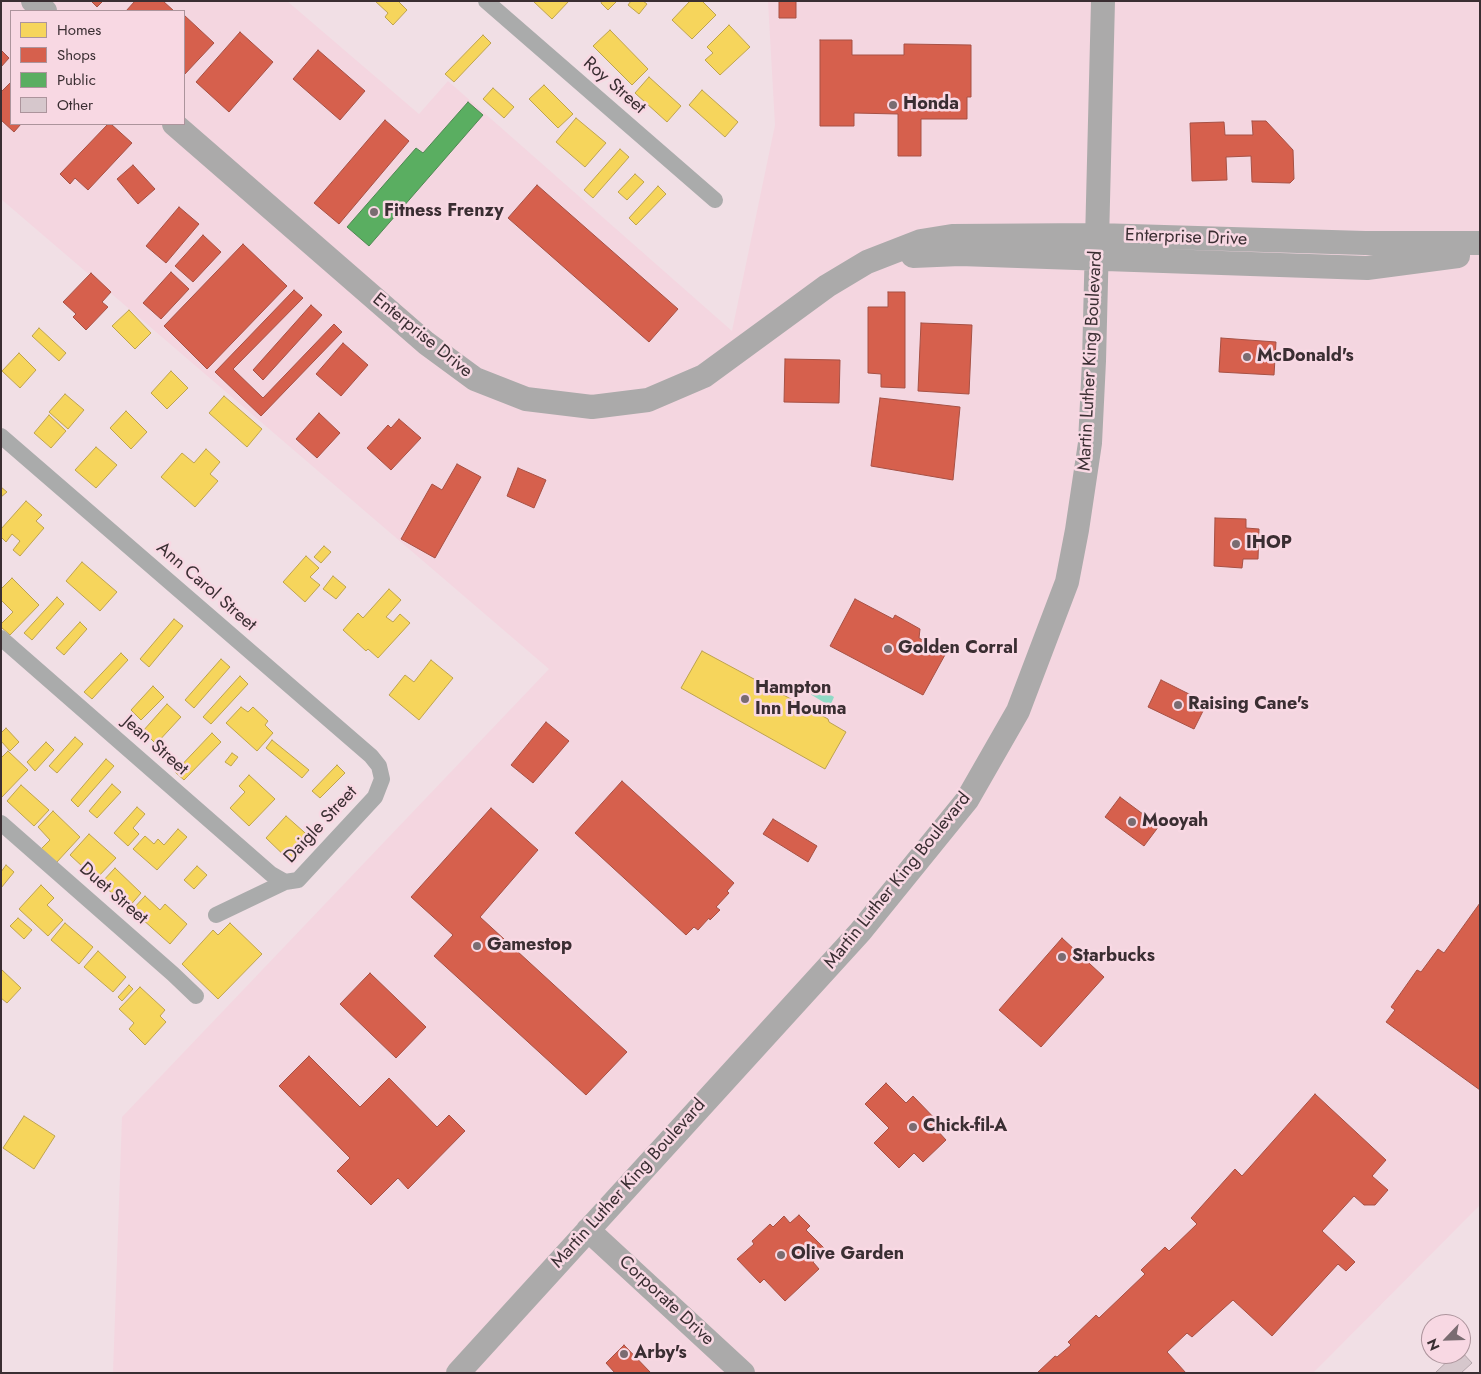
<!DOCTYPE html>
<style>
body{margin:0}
#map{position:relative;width:1481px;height:1374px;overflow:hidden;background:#f1dfe5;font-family:Jost,sans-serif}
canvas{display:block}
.frame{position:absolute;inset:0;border:2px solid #3a2e32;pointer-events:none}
.legend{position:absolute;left:10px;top:10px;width:175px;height:115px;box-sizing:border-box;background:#f8d8e3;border:1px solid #ac949c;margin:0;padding:6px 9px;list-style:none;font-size:15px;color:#3a2e32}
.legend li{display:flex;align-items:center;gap:10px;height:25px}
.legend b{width:25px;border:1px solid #ac949c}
.north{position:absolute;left:1421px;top:1314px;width:50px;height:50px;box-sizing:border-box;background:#f8d8e3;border:1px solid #ac949c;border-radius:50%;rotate:246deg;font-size:14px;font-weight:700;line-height:20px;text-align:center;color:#3a2e32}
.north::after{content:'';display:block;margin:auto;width:18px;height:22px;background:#7a6c71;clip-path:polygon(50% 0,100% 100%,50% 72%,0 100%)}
</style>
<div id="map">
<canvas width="1481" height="1374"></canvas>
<div class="frame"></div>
<ul class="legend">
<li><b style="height:14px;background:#f6d55c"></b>Homes</li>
<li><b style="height:14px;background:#d6604d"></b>Shops</li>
<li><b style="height:14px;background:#5aae61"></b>Public</li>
<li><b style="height:14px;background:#d6c7cc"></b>Other</li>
</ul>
<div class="north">N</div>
</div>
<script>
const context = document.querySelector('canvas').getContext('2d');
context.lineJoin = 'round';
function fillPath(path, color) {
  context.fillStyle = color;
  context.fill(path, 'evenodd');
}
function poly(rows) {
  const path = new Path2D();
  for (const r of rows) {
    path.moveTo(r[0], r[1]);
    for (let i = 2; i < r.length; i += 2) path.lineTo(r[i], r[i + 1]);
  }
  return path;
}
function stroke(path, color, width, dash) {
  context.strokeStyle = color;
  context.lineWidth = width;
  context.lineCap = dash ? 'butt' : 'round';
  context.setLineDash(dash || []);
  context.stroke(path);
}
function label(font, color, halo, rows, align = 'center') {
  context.font = font + ' Jost,sans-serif';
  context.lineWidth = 5;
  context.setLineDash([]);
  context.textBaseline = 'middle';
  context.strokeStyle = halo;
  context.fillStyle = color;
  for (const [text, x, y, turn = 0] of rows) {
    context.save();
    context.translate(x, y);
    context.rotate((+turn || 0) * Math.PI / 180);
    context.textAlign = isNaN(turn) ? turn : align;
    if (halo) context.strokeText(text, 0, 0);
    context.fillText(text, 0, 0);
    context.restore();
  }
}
const built = poly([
 [1,1,287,1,419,114,448,81,732,331,775,125,768,1,1480,1,1480,1205,1313,1373,113,1373,122,1117,549,669,1,199],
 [11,11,184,11,184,124,11,124]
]);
const water = poly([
 [814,685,834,697,830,706,810,694]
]);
const homes = poly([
 [375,1,400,1,399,2,407,10,393,25,385,17,388,13,375,1],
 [533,1,569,1,552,19,533,1],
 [602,1,617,1,608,10,601,3,602,1],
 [631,1,643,1,647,4,639,14,628,5,631,1],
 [690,1,702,1,716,15,692,39,672,20,690,1],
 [729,25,750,47,720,75,705,60,713,53,707,47,729,25],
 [610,30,648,69,632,85,593,46,610,30],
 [483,35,491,43,454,82,445,74,483,35],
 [649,77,681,106,667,122,635,93,649,77],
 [544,85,573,114,558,128,529,99,544,85],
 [493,88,514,107,504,118,483,99,493,88],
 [702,90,738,122,725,137,689,105,702,90],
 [576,118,606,143,585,167,556,142,576,118],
 [620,149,629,157,593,198,584,190,620,149],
 [635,174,644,182,627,200,618,192,635,174],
 [658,186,666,194,636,225,629,218,658,186],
 [129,310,151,333,135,349,112,326,129,310],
 [39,328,66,353,59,361,32,336,39,328],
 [19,353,36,370,20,388,2,371,19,353],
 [171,371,188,388,167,409,151,393,171,371],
 [65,394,84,410,68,429,49,412,65,394],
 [224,396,262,429,247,447,209,413,224,396],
 [126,411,147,432,131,449,110,428,126,411],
 [49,415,66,431,51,448,34,433,49,415],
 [96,447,117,465,96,488,75,470,96,447],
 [206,449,220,462,210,474,218,481,195,507,161,477,182,453,194,463,206,449],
 [1,487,7,492,1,497,1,487],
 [26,501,42,515,36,521,44,528,20,556,13,550,20,541,12,534,6,542,1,537,1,529,26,501],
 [324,546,331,552,321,563,314,557,324,546],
 [306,556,319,568,310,577,320,585,305,602,283,582,306,556],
 [82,562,117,592,100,611,66,581,82,562],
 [333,576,346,587,336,599,323,589,333,576],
 [12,578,39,605,10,635,1,627,1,624,13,612,1,600,1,589,12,578],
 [389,589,401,600,386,617,393,622,400,614,410,623,378,658,368,649,366,651,343,630,358,613,363,618,389,589],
 [57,597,64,604,32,640,24,633,57,597],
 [174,619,183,626,149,667,140,659,174,619],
 [80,622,87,629,64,655,56,648,80,622],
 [702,651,828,719,829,722,846,732,825,769,681,688,702,651],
 [121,653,128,660,92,699,84,692,121,653],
 [221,659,230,667,194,708,185,700,221,659],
 [431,660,453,678,419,720,389,695,405,675,414,682,431,660],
 [240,676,248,684,211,724,203,717,240,676],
 [153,686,164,697,141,720,131,710,153,686],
 [167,704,181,717,156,744,143,731,167,704],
 [241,707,248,712,253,707,268,721,265,725,273,733,257,751,226,723,241,707],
 [6,728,19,742,10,751,1,741,1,733,6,728],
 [212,733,221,742,184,780,175,772,212,733],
 [75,737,83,744,57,773,49,766,75,737],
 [272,740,309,770,302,778,266,748,272,740],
 [46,742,54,750,35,771,27,762,46,742],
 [8,751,28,770,1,798,1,758,8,751],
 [232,753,238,757,231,766,225,762,232,753],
 [106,759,114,766,78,807,71,800,106,759],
 [337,765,345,773,320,798,312,791,337,765],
 [249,775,275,799,249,826,230,808,245,792,239,786,249,775],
 [112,784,121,792,97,818,89,811,112,784],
 [21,785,49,810,34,826,7,801,21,785],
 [137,807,145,814,133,828,139,834,128,846,114,833,137,807],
 [53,811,80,837,56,863,41,849,50,840,38,827,53,811],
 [286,816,313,840,292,863,266,838,286,816],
 [178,829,187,837,157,870,133,849,145,836,154,844,158,839,164,845,178,829],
 [89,834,116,858,96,879,70,855,89,834],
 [6,865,14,872,1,888,1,872,6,865],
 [197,866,207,875,194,889,184,880,197,866],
 [115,868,141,893,128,908,101,883,115,868],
 [41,885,54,898,47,905,63,920,48,936,19,909,41,885],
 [145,896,160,910,165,904,187,924,170,944,132,910,145,896],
 [18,918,32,930,24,939,10,926,18,918],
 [65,923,93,947,79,964,51,940,65,923],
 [230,923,262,954,218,999,182,964,213,930,218,935,230,923],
 [98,951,126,977,113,992,84,967,98,951],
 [1,969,21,988,7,1003,1,998,1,969],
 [129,985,133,989,122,1001,118,997,129,985],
 [140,987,165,1010,160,1016,166,1022,145,1045,129,1029,134,1023,119,1009,140,987],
 [24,1116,55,1136,34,1169,3,1148,24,1116]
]);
const shops = poly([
 [91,1,103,1,97,7,91,1],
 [135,1,163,1,174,11,126,11,135,1],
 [779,1,796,1,796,18,779,18,779,1],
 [184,15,214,43,184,75,184,15],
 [240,32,273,62,229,112,196,82,240,32],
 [820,40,852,40,852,55,904,55,904,44,971,45,971,97,967,97,967,119,921,119,921,156,898,156,898,114,854,113,854,126,820,126,820,40],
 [1,50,9,58,1,67,1,50],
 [318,50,365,91,340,120,293,79,318,50],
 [11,82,11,124,21,124,14,132,1,120,1,92,11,82],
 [385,120,409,141,339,224,314,203,385,120],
 [1252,121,1266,121,1293,150,1294,179,1290,183,1252,182,1251,156,1226,157,1227,180,1192,181,1190,123,1224,122,1225,135,1253,135,1252,121],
 [108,124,111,124,132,143,88,190,75,178,70,184,60,174,108,124],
 [133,165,155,189,138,204,117,179,133,165],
 [537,185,678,309,649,342,508,218,537,185],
 [179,207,199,224,166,263,146,246,179,207],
 [203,235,221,252,193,282,175,266,203,235],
 [243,244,287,286,207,369,164,326,243,244],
 [171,272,189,289,161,319,143,303,171,272],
 [91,273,111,292,102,302,108,307,86,330,73,317,76,314,63,302,91,273],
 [294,290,303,298,233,369,263,398,334,324,342,332,261,416,215,372,294,290],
 [888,292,905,292,905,388,881,387,881,374,868,373,868,307,888,307,888,292],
 [311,305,322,315,263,380,253,370,311,305],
 [921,323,972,325,969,394,918,391,921,323],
 [1221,338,1276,342,1274,375,1219,372,1221,338],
 [343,343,368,365,341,396,316,374,343,343],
 [785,359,840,360,839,403,784,402,785,359],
 [880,398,960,407,953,480,871,466,880,398],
 [319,413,340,433,317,458,296,439,319,413],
 [399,419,421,438,391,470,367,448,388,425,391,428,399,419],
 [457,464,481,477,435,558,401,539,432,484,442,490,457,464],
 [518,468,546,480,534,508,507,496,518,468],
 [1215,518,1246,519,1246,528,1259,529,1258,559,1243,559,1242,568,1214,566,1215,518],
 [855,599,893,619,895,615,920,629,919,638,946,653,923,695,830,646,855,599],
 [1161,680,1207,703,1194,729,1148,707,1161,680],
 [546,722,569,741,533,783,511,765,546,722],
 [622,781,734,883,727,891,729,893,716,907,720,910,710,920,709,918,698,930,694,927,686,935,575,833,622,781],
 [1120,797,1159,826,1144,846,1105,817,1120,797],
 [491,808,538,850,480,917,627,1052,586,1095,434,956,453,935,411,897,491,808],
 [773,819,817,846,808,862,763,834,773,819],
 [1480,903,1480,1090,1386,1022,1395,1010,1391,1007,1417,970,1421,972,1438,949,1444,953,1480,903],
 [1062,938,1104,977,1041,1047,999,1010,1062,938],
 [370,973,426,1027,396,1058,340,1004,370,973],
 [309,1056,360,1107,389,1078,437,1127,449,1115,465,1131,408,1189,398,1178,371,1205,337,1171,350,1158,279,1086,309,1056],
 [886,1083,906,1103,913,1096,941,1125,936,1129,946,1140,923,1162,914,1153,899,1168,874,1143,889,1128,865,1104,886,1083],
 [1315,1094,1386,1160,1372,1176,1388,1190,1375,1205,1364,1205,1354,1196,1322,1231,1355,1262,1346,1271,1338,1264,1272,1336,1233,1300,1192,1337,1187,1333,1167,1352,1186,1373,1037,1373,1055,1356,1057,1357,1071,1345,1068,1342,1096,1315,1099,1318,1145,1274,1141,1270,1165,1247,1169,1251,1197,1224,1191,1218,1235,1169,1242,1176,1315,1094],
 [799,1215,810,1226,806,1230,826,1250,813,1262,819,1269,785,1301,764,1279,760,1283,737,1259,754,1244,752,1241,770,1224,773,1227,784,1216,790,1223,799,1215],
 [624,1345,651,1373,615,1373,606,1363,624,1345]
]);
const public = poly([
 [468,102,483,115,369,246,347,227,416,148,423,153,468,102]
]);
const building = poly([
 [1461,1351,1472,1363,1461,1373,1435,1373,1455,1354,1461,1354,1461,1351]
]);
const street = poly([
 [486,1,715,200],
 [1,436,371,756,379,766,382,779,375,797,298,880,285,882,216,915],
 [1,638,271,874,285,882],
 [1,823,173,974,196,996]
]);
const secondary = poly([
 [33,1,45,11],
 [174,124,426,343,475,379,526,399,592,407,648,400,704,376,827,286,867,262,921,241,952,236,1097,235,1365,243,1480,243],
 [913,256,960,254,1367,268,1458,256],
 [588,1230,743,1373],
 [458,1373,860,932,967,800,1018,711,1067,582,1077,530,1090,443,1094,361,1103,1]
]);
const markers = [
 [893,105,5,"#7a6c71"],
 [374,212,5,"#7a6c71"],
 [1247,357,5,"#7a6c71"],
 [1236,544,5,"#7a6c71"],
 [888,649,5,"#7a6c71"],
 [745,699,5,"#7a6c71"],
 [1178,705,5,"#7a6c71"],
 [1132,822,5,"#7a6c71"],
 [477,946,5,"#7a6c71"],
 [1062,957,5,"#7a6c71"],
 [913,1127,5,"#7a6c71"],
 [781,1255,5,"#7a6c71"],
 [624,1354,5,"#7a6c71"]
];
const streetNames = [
 ["Roy Street",614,86,41],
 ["Enterprise Drive",1186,238,2],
 ["Enterprise Drive",422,336,39],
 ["Martin Luther King Boulevard",1091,361,-87],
 ["Ann Carol Street",206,587,41],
 ["Jean Street",155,746,41],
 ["Daigle Street",321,825,-47],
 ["Martin Luther King Boulevard",898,881,-51],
 ["Duet Street",113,894,41],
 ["Martin Luther King Boulevard",629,1184,-48],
 ["Corporate Drive",666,1301,43]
];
const poiNames = [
 ["Honda",903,105],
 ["Fitness Frenzy",384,212],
 ["McDonald's",1257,357],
 ["IHOP",1246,544],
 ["Golden Corral",898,649],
 ["Hampton",755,689],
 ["Inn Houma",755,710],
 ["Raising Cane's",1188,705],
 ["Mooyah",1142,822],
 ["Gamestop",487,946],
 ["Starbucks",1072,957],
 ["Chick-fil-A",923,1127],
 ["Olive Garden",791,1255],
 ["Arby's",634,1354]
];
fillPath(built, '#f4d6e0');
fillPath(water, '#90dac6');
fillPath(homes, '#f6d55c');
stroke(homes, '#bea34f', 1);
fillPath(shops, '#d6604d');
stroke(shops, '#a75145', 1);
fillPath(public, '#5aae61');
stroke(public, '#508853', 1);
fillPath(building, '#d6c7cc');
stroke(building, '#b4a6ab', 1);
stroke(street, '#aaabab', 16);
stroke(secondary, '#abaaaa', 24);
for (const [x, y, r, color] of markers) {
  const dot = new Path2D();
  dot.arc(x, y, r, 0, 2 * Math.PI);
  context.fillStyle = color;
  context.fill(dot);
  stroke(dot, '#f8d8e3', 2);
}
label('18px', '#3a2e32', '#f8d8e3', streetNames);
label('bold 18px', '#3a2e32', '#f8d8e3', poiNames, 'left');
</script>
